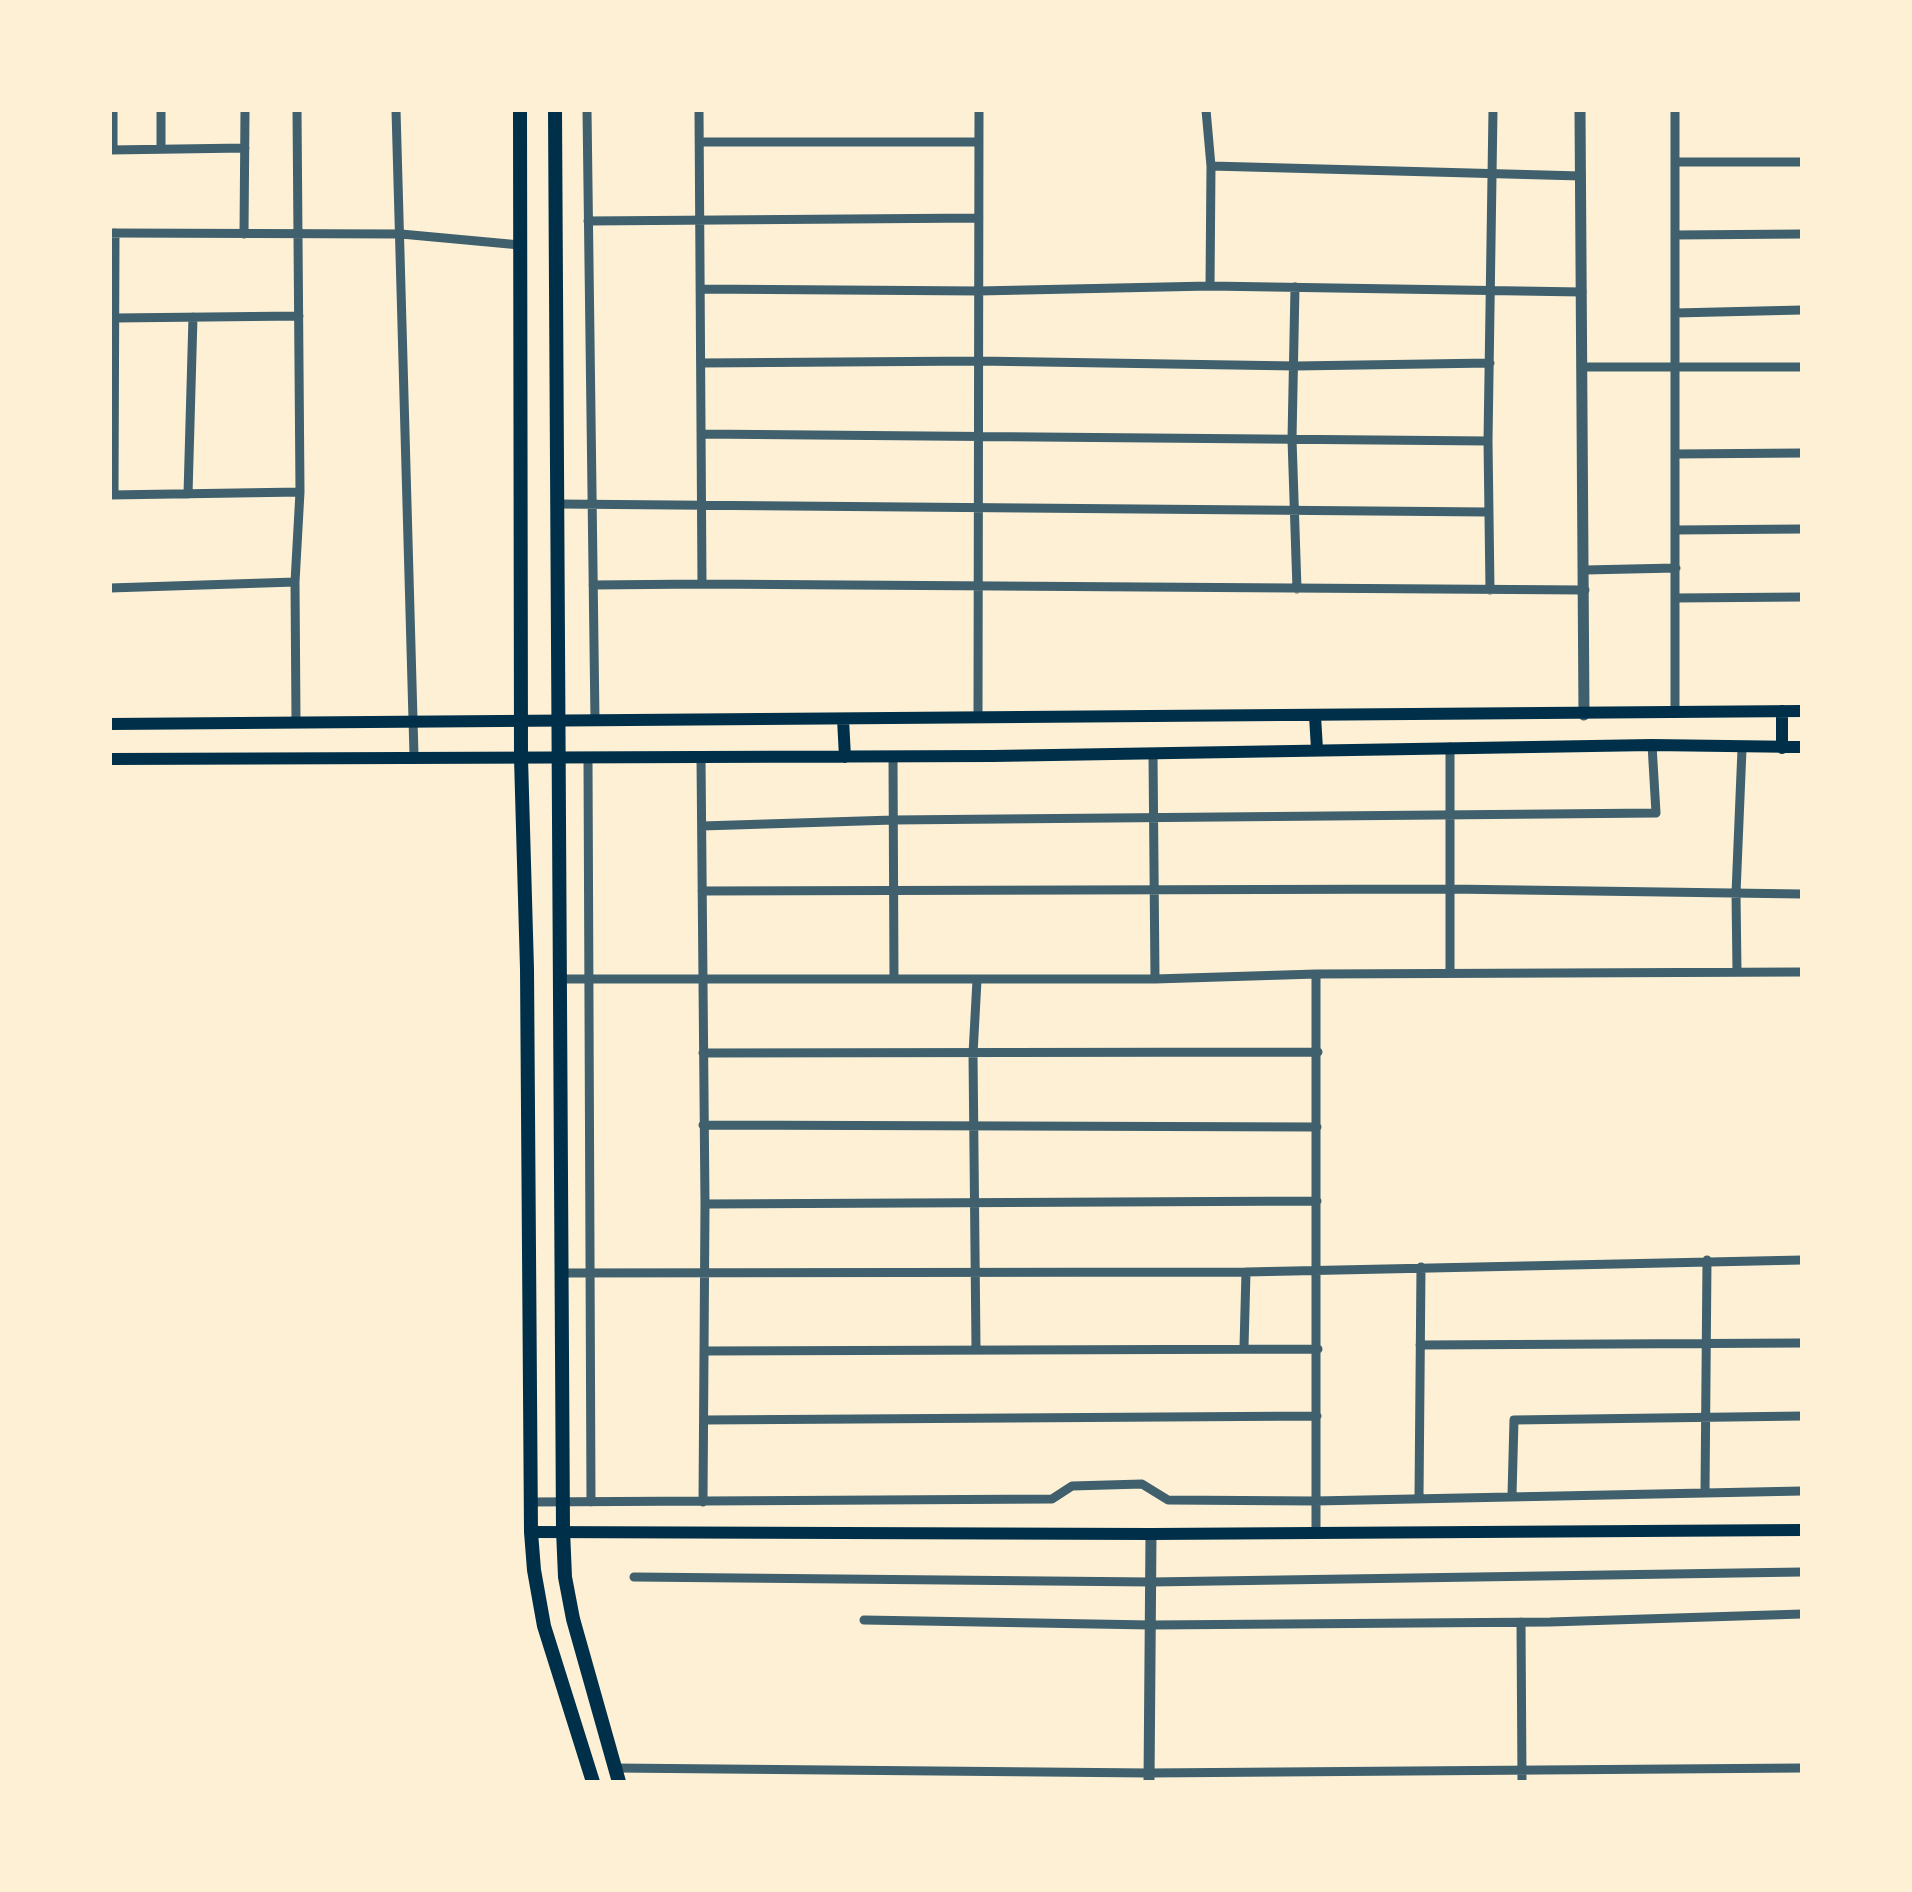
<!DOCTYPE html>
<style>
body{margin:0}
#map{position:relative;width:1912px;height:1892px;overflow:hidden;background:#fdf0d5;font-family:"PT Sans",sans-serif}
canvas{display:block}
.frame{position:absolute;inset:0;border:112px solid #fdf0d5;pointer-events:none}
</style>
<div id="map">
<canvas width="1912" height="1892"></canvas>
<div class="frame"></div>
</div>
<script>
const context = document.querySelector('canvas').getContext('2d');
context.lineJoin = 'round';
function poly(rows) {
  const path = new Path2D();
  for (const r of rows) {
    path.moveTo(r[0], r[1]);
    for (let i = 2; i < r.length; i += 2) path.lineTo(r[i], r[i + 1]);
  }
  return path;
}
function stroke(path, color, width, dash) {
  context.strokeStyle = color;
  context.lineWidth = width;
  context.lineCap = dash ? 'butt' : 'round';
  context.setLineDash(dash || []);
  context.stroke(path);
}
const minor = poly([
 [161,110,161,149],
 [396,110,414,755],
 [587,110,595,721],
 [699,110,702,584,1585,590],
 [1206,110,1211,166,1210,286],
 [1675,110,1675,712],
 [700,142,979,142],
 [110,150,245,148],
 [113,150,113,110],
 [1675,162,1802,162],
 [1211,166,1581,176],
 [588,221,979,218],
 [110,233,401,234,520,245],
 [244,234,245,110],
 [1675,235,1802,234],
 [1295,287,1292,439,1297,589],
 [700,289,979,291,1210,286,1582,292],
 [1675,313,1802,310],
 [115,318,299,316],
 [701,363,978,361,1296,366,1490,363],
 [1583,367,1802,367],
 [701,434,1488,441],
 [1676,454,1802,453],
 [188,494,193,317],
 [110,495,300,492,297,110],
 [114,495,115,233],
 [558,504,1488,512],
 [1676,530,1802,529],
 [1585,570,1676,568],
 [593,585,702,584],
 [110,588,295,582],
 [1490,590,1488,441,1493,110],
 [1676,598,1802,597],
 [978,716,979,110],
 [296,721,295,582,300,492],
 [1450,747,1450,973],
 [1153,754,1155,979],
 [893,757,894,979],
 [701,758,705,1204,703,1502],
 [588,759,591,1502],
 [702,826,893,820,1656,813,1652,745],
 [702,891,1450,889,1802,894],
 [1737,972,1736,893,1742,749],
 [1316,974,1316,1531],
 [561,979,1155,979,1316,974,1802,972],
 [703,1053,1318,1052],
 [703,1125,1317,1127],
 [705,1204,1317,1201],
 [561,1273,1246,1272,1802,1260],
 [1420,1345,1802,1343],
 [1244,1347,1246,1272],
 [976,1348,973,1054,977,980],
 [705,1351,1318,1349],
 [705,1420,1317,1416],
 [1705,1492,1707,1260],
 [1512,1495,1514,1420,1802,1416],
 [1419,1497,1421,1267],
 [532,1502,1052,1499,1072,1486,1142,1484,1168,1500,1315,1501,1802,1491],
 [634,1577,1151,1582,1802,1572],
 [864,1620,1151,1625,1550,1622,1802,1614],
 [1521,1622,1522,1782],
 [615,1768,1149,1773,1802,1768]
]);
const tertiary = poly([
 [1580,110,1584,715],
 [1149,1782,1151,1534]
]);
const secondary = poly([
 [1782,711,1782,748],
 [1315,716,1317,749],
 [843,719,845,757],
 [110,724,1802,711],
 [110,759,993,756,1652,745,1802,747],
 [531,1532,1151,1534,1802,1530]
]);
const primary = poly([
 [520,110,521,758,527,969,531,1532,534,1570,544,1626,593,1782],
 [555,110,563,1530,565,1577,573,1619,619,1782]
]);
stroke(minor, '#3f606c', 9);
stroke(tertiary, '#3f606c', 11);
stroke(secondary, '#003049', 12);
stroke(primary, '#003049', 14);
</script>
